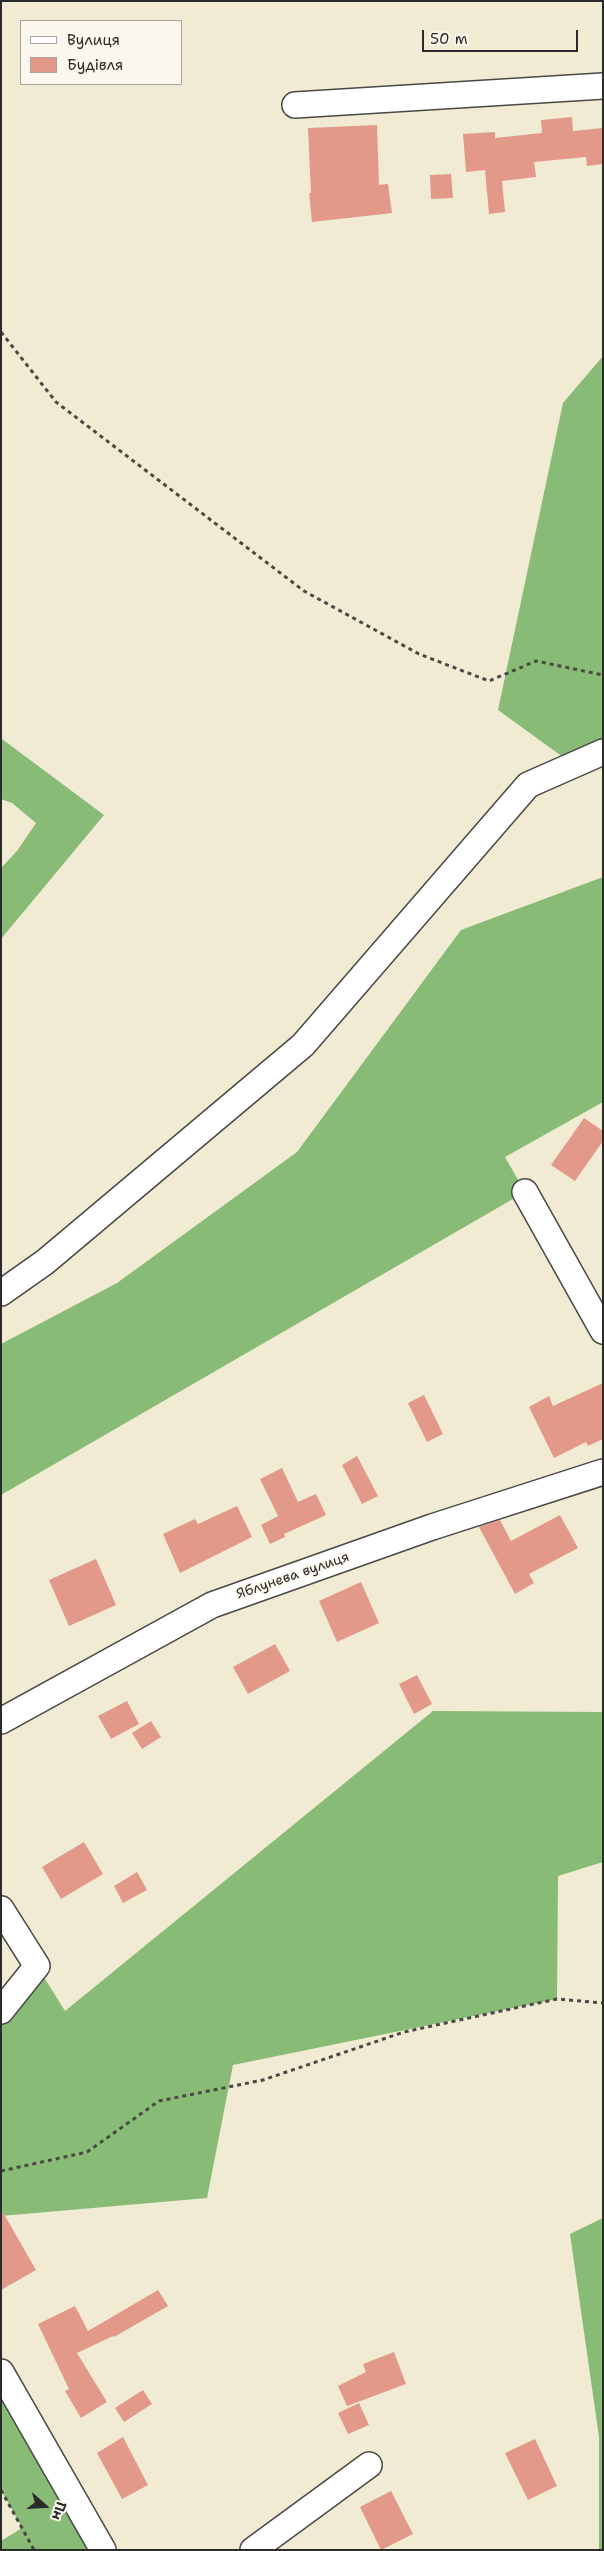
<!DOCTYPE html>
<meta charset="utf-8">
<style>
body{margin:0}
#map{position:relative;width:604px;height:2551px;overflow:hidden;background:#f1ebd4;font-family:"Shantell Sans",sans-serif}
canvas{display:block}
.frame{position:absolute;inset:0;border:2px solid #2b2b2b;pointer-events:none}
.legend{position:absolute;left:20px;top:20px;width:162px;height:65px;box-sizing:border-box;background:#fbf7ec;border:1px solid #a8a59f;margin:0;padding:6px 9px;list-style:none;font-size:15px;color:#2b2b2b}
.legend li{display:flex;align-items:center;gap:10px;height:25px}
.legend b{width:25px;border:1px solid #a8a59f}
.north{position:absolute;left:20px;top:2481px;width:50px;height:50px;-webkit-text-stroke:4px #fbf7ec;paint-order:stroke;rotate:109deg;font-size:14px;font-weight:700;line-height:20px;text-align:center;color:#2b2b2b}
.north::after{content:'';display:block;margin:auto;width:18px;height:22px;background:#2b2b2b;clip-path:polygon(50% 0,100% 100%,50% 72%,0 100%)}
.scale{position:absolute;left:422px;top:30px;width:156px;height:22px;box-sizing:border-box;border:2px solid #2b2b2b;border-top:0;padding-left:6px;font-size:15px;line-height:18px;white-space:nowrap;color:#2b2b2b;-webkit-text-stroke:4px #fbf7ec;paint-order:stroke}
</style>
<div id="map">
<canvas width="604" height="2551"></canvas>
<div class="frame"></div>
<ul class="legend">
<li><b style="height:6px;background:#fff"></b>Вулиця</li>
<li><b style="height:14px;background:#e2998a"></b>Будівля</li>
</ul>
<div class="north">Пн</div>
<div class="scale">50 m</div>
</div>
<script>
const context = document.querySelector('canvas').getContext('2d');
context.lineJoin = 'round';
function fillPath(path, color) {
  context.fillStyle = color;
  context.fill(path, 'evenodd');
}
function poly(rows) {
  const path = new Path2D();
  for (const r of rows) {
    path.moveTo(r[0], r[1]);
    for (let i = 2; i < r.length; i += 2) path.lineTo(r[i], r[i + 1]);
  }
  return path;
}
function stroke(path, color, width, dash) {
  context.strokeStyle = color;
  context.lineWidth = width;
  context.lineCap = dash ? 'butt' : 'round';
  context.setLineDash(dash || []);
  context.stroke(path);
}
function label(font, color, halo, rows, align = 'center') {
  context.font = font + ' "Shantell Sans",sans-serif';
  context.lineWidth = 4;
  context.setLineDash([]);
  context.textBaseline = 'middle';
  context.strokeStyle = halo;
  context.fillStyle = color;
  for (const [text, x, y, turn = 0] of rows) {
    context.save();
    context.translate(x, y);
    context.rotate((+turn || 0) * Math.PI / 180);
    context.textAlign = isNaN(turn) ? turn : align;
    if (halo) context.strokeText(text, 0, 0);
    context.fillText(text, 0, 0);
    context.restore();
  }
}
const forest = poly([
 [603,356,603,756,574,765,498,710,563,403],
 [2,739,104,815,1,939,1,868,17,851,36,823,12,803,1,799],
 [603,877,603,1102,505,1157,525,1192,1,1495,1,1344,117,1283,297,1152,461,930],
 [433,1711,603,1712,603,1862,558,1876,557,1999,233,2065,207,2198,1,2216,1,2009,37,1966,65,2011],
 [603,2218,603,2550,599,2550,599,2437,570,2234],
 [1,2373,101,2550,1,2550,1,2541,22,2528,1,2490]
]);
const building = poly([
 [572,117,573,131,603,128,603,164,587,166,586,157,534,162,536,177,502,181,505,212,489,214,485,170,466,172,463,134,495,132,495,138,542,133,541,120],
 [377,125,379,185,388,184,392,213,312,222,309,193,311,193,308,128],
 [451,174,453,198,431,199,430,175],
 [584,1118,603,1131,603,1141,575,1181,551,1165],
 [603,1383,603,1439,588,1446,586,1442,554,1458,529,1407,549,1396,553,1406],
 [424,1395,443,1434,427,1442,408,1403],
 [357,1456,378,1496,362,1504,342,1465],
 [282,1468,298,1502,316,1494,326,1515,284,1534,285,1537,270,1544,261,1525,278,1516,260,1479],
 [237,1506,252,1537,180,1573,163,1534,195,1519,198,1524],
 [560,1515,578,1548,529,1574,534,1583,515,1594,479,1527,500,1520,511,1541],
 [96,1559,116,1605,69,1626,49,1580],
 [361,1582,379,1623,337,1642,319,1601],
 [275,1644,290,1671,248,1694,233,1667],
 [417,1675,432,1704,414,1714,399,1684],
 [127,1701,139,1724,111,1739,98,1716],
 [151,1721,161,1737,142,1749,132,1733],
 [84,1842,103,1874,61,1899,42,1867],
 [137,1872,147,1890,123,1903,114,1886],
 [1,2209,36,2270,1,2290],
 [158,2290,168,2306,114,2337,113,2336,77,2353,107,2402,81,2418,65,2391,69,2389,38,2324,75,2306,88,2331],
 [394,2352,406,2384,347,2406,338,2386,366,2372,363,2364],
 [143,2390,152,2404,124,2422,115,2408],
 [359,2403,369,2425,348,2434,338,2413],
 [123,2437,148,2485,122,2499,97,2453],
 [535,2439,557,2486,528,2500,505,2453],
 [391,2491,413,2534,381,2550,360,2507]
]);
const path = poly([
 [1,332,56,402,304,591,419,654,489,681,536,661,603,675],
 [1,2171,87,2152,159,2101,263,2080,404,2032,557,1999,603,2003],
 [1,2490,34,2550]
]);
const street = poly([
 [295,105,603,86],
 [525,1192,603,1331],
 [1,1293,45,1262,303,1045,528,785,603,752],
 [1,1721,212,1605,432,1527,603,1472],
 [1,1909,37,1966,1,2011],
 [1,2372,103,2550],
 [253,2550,369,2465]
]);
const streetNames = [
 ["Яблунева вулиця",293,1576,-19]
];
fillPath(forest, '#88bb75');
fillPath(building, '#e2998a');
stroke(street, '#494844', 28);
stroke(path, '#494844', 3, [4, 4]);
stroke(street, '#fff', 25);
label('14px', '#2b2b2b', '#fbf7ec', streetNames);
</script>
